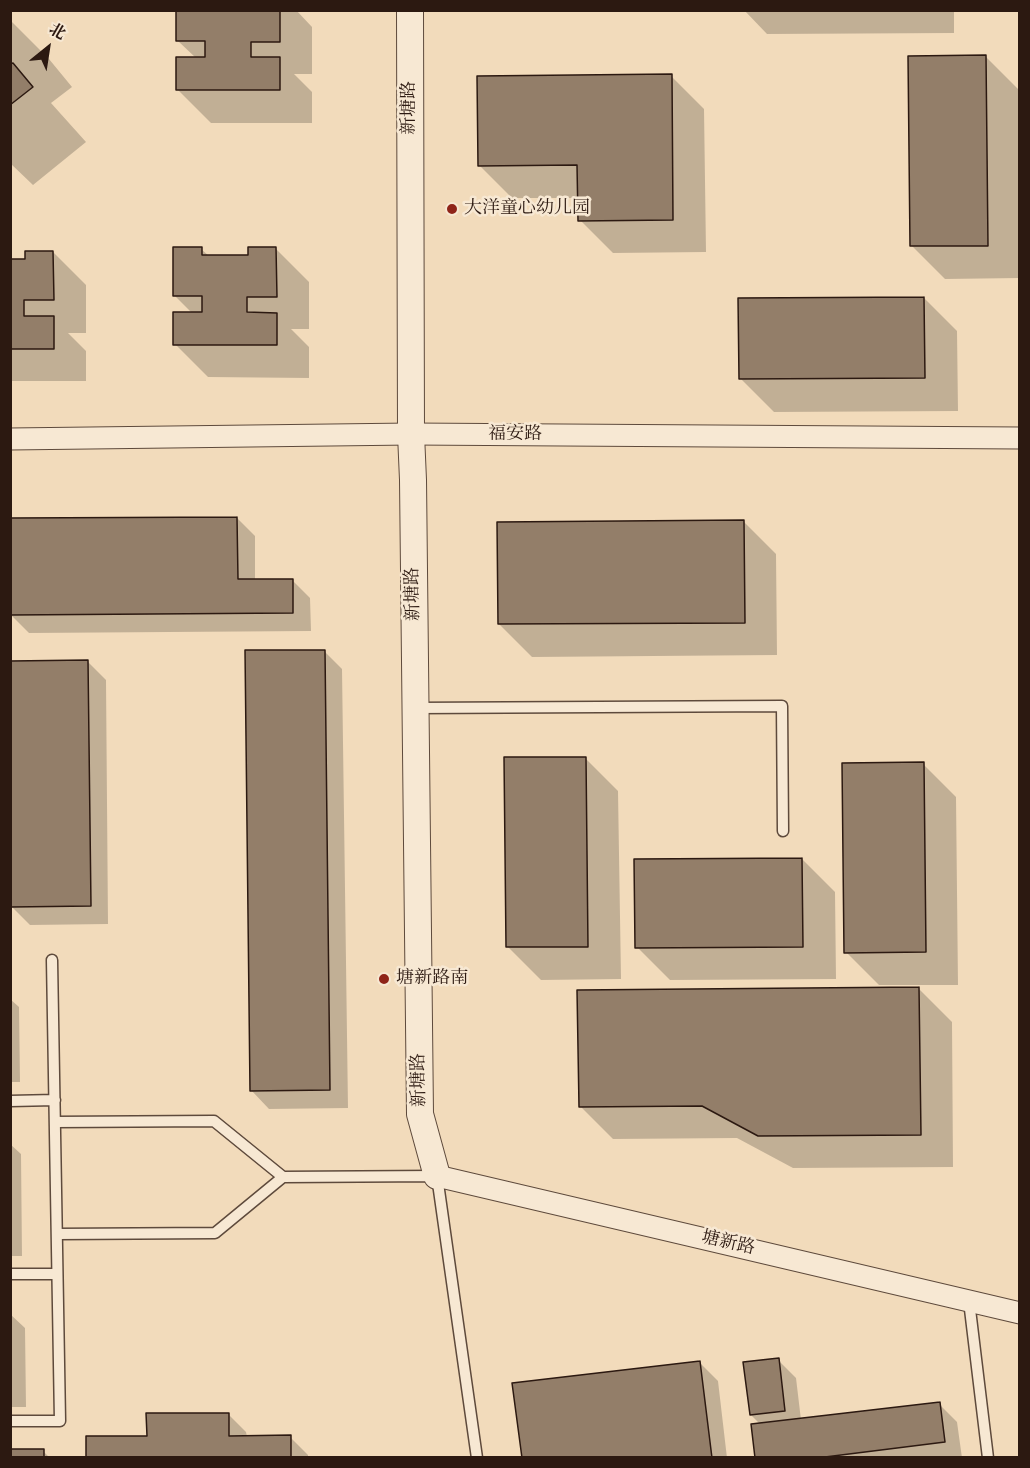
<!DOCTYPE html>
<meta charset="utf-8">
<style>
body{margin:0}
#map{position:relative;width:1030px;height:1468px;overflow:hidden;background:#f2dbbb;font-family:"IM FELL English","Noto Serif SC",serif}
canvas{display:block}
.frame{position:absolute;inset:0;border:12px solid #2c1911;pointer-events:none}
.north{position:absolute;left:18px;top:18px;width:60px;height:60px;-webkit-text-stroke:4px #f7e8d3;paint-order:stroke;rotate:30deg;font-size:16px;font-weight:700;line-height:24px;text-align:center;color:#2c1911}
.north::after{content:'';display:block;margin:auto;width:21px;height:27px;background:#2c1911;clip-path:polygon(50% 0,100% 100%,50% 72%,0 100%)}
</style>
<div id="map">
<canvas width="1030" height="1468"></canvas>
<div class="frame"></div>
<div class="north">北</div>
</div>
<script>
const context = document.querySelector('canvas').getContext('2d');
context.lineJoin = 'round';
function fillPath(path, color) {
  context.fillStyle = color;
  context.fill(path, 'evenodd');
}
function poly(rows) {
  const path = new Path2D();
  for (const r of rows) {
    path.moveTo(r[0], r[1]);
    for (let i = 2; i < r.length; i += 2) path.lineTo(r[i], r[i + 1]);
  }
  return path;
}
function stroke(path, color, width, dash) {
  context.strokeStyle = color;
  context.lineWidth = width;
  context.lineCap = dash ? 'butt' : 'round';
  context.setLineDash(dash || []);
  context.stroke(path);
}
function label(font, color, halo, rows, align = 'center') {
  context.font = font + ' "IM FELL English","Noto Serif SC",serif';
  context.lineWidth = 5;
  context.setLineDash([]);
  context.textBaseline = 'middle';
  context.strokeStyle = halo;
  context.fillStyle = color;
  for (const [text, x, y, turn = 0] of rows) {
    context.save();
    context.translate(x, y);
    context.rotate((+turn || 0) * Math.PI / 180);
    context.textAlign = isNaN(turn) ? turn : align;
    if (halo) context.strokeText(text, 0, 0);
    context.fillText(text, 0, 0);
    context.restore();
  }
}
const shadow = poly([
 [177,10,296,10,312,27,312,74,294,74,312,92,312,123,211,123,178,90,196,58,178,41],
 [744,10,954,10,954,33,767,34],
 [10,20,49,59,72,87,51,103,86,142,33,185,10,163],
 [985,56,1018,89,1020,278,945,279,912,246],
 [671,76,704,109,706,252,613,253,580,220,579,198,512,198,479,165],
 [201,249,209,256,249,256,276,249,309,282,309,329,291,329,309,347,309,378,208,377,175,344,193,314,175,296],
 [53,252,86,285,86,333,68,333,86,351,86,381,10,381,10,260,26,260],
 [924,298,957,331,958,411,774,412,741,379],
 [237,518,255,536,255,580,292,580,310,598,311,631,29,633,11,615],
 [743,521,776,554,777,655,532,657,499,624],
 [324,651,342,669,348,1108,269,1109,251,1090],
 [88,662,106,680,108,924,30,925,12,907],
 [585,758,618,791,621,979,541,980,508,947],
 [923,764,956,797,958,985,879,985,846,952],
 [802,859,835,892,836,979,670,980,637,947],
 [919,989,952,1022,953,1167,793,1168,737,1138,613,1139,580,1106],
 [10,999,19,1007,20,1082,10,1082],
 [10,1144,21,1154,22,1256,10,1256],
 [10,1314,25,1328,26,1407,10,1407],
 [778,1360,796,1378,801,1420,939,1404,957,1422,962,1458,757,1458,761,1425,751,1415],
 [700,1363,718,1381,727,1458,523,1458],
 [228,1414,246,1432,247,1437,290,1437,308,1455,308,1458,87,1458],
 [43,1451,50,1458,10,1458]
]);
const building = poly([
 [176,10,280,10,280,42,251,42,251,57,280,57,280,90,176,90,176,57,205,57,205,41,176,41,176,10],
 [986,55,988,246,910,246,908,56,986,55],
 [13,63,33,87,10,105,10,64,13,63],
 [672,74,673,220,578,221,577,165,478,166,477,76,672,74],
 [173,247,202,247,202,255,248,255,248,247,276,247,277,297,247,297,247,312,277,313,277,345,173,345,173,312,202,312,202,296,173,296,173,247],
 [25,251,53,251,54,300,24,300,24,316,54,316,54,349,10,349,10,259,25,259,25,251],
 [924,297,925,378,739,379,738,298,924,297],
 [237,517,238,579,293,579,293,613,10,615,10,518,237,517],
 [744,520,745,623,498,624,497,522,744,520],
 [245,650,325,650,330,1090,250,1091,245,650],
 [88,660,91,906,11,907,10,661,88,660],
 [504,757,586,757,588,947,506,947,504,757],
 [924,762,926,952,844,953,842,763,924,762],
 [802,858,803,947,635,948,634,859,802,858],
 [919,987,921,1135,758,1136,702,1106,579,1107,577,990,919,987],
 [779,1358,785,1411,750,1415,743,1362,779,1358],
 [700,1361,712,1458,522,1458,512,1383,700,1361],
 [940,1402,945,1442,817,1458,755,1458,751,1424,940,1402],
 [146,1413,229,1413,229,1436,291,1435,291,1458,86,1458,86,1436,147,1436,146,1413],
 [10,1449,44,1449,44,1458,10,1458,10,1449]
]);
const service = poly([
 [416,708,782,706,783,831],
 [10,1101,55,1100],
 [55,1122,214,1121,283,1177,437,1176,477,1458],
 [57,1234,215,1233,283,1177],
 [10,1274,57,1274],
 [969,1301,988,1458],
 [10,1421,60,1421,52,960]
]);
const minor = poly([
 [10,439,411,434,1020,438],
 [437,1176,1020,1313]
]);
const tertiary = poly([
 [410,10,411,434,413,480,420,1114,437,1176]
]);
const markers = [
 [452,209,6,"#8f2418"],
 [384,979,6,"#8f2418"]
];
const streetNames = [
 ["新塘路",410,108,-90],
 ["福安路",515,435],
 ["新塘路",414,594,-91],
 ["新塘路",420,1080,-91],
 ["塘新路",728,1244,13]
];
const poiNames = [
 ["大洋童心幼儿园",464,209],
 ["塘新路南",396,979]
];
fillPath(shadow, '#0003');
fillPath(building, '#937e69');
stroke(building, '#2c1911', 1.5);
stroke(service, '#5e4a3c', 13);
stroke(minor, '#5e4a3c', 23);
stroke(tertiary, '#5e4a3c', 28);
stroke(service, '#f7e8d3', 10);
stroke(minor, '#f7e8d3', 21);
stroke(tertiary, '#f7e8d3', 26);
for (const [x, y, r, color] of markers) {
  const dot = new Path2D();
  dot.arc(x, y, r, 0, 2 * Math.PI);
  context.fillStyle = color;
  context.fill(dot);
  stroke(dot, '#f7e8d3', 2);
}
label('18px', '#2c1911', '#f7e8d3', streetNames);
label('18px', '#2c1911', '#f7e8d3', poiNames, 'left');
</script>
